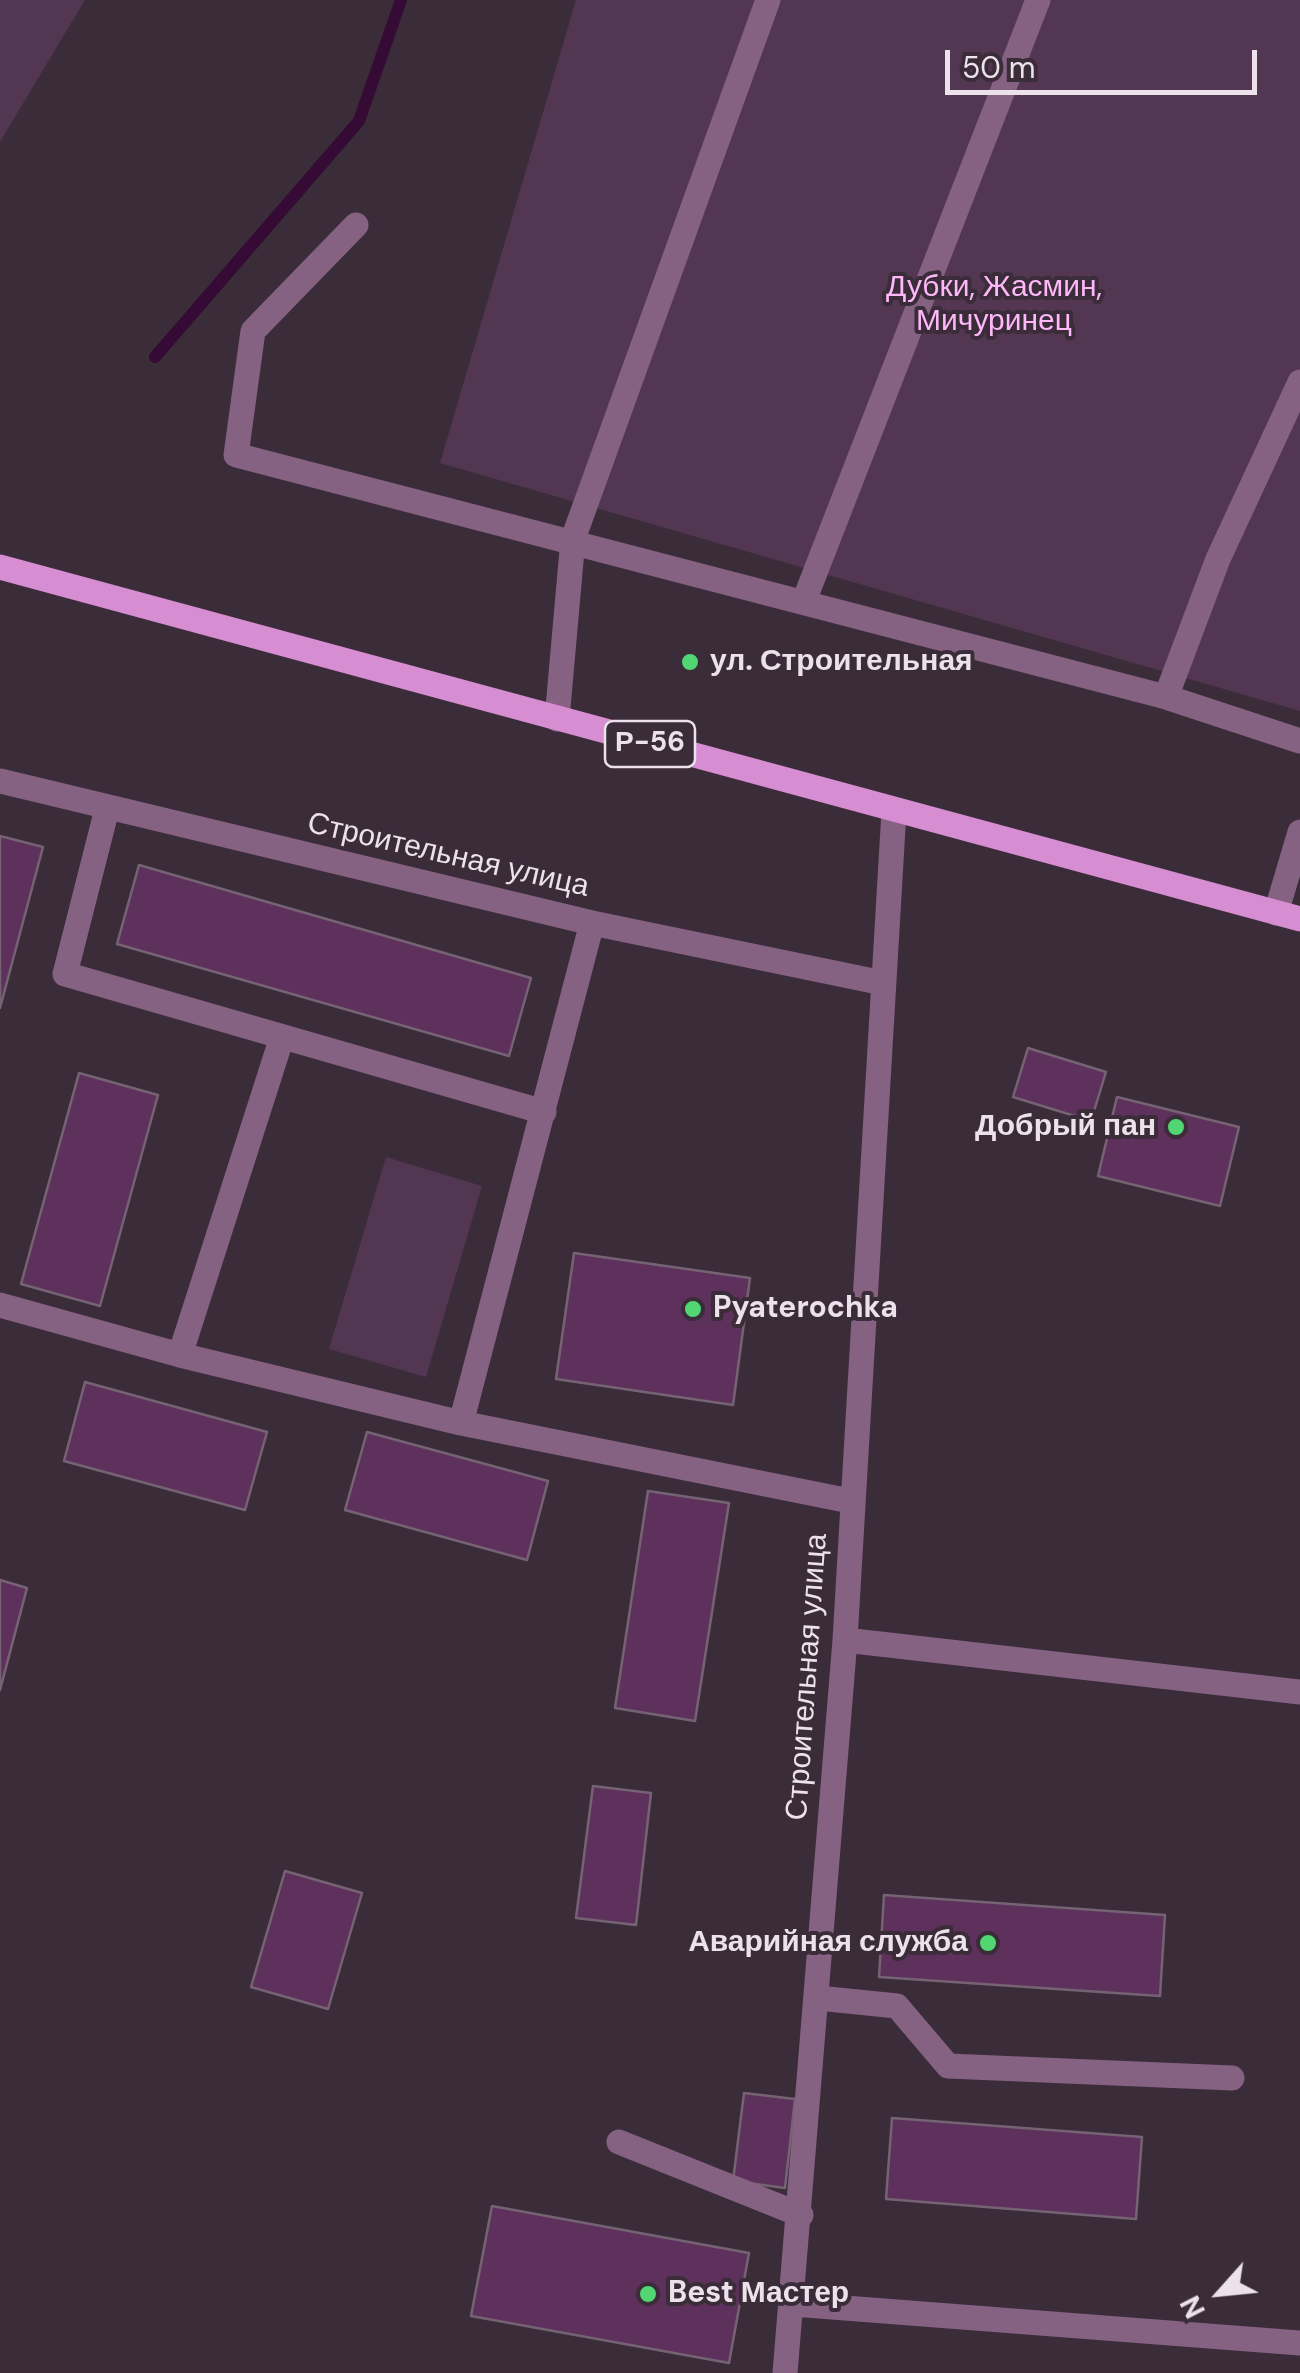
<!DOCTYPE html>
<meta charset="utf-8">
<style>
body{margin:0}
#map{position:relative;width:1300px;height:2373px;overflow:hidden;background:#3b2c3a;font-family:"DM Sans",sans-serif}
canvas{display:block}
.north{position:absolute;left:1170px;top:2243px;width:100px;height:100px;-webkit-text-stroke:8px #3b2c3a;paint-order:stroke;rotate:243deg;font-size:28px;font-weight:700;line-height:40px;text-align:center;color:#ece2eb}
.north::after{content:'';display:block;margin:auto;width:35px;height:45px;background:#ece2eb;clip-path:polygon(50% 0,100% 100%,50% 72%,0 100%)}
.scale{position:absolute;left:945px;top:50px;width:312px;height:45px;box-sizing:border-box;border:5px solid #ece2eb;border-top:0;padding-left:12px;font-size:30px;line-height:35px;white-space:nowrap;color:#ece2eb;-webkit-text-stroke:8px #3b2c3a;paint-order:stroke}
</style>
<div id="map">
<canvas width="1300" height="2373"></canvas>
<div class="north">N</div>
<div class="scale">50 m</div>
</div>
<script>
const context = document.querySelector('canvas').getContext('2d');
context.lineJoin = 'round';
function fillPath(path, color) {
  context.fillStyle = color;
  context.fill(path, 'evenodd');
}
function poly(rows) {
  const path = new Path2D();
  for (const r of rows) {
    path.moveTo(r[0], r[1]);
    for (let i = 2; i < r.length; i += 2) path.lineTo(r[i], r[i + 1]);
  }
  return path;
}
function stroke(path, color, width, dash) {
  context.strokeStyle = color;
  context.lineWidth = width;
  context.lineCap = dash ? 'butt' : 'round';
  context.setLineDash(dash || []);
  context.stroke(path);
}
function label(font, color, halo, rows, align = 'center') {
  context.font = font + ' "DM Sans",sans-serif';
  context.lineWidth = 8;
  context.setLineDash([]);
  context.textBaseline = 'middle';
  context.strokeStyle = halo;
  context.fillStyle = color;
  for (const [text, x, y, turn = 0] of rows) {
    context.save();
    context.translate(x, y);
    context.rotate((+turn || 0) * Math.PI / 180);
    context.textAlign = isNaN(turn) ? turn : align;
    if (halo) context.strokeText(text, 0, 0);
    context.fillText(text, 0, 0);
    context.restore();
  }
}
const green = poly([
 [0,0,85,0,0,142],
 [576,0,1300,0,1300,711,440,463],
 [386,1157,482,1186,426,1377,329,1349]
]);
const stream = poly([
 [155,357,359,121,401,0]
]);
const building = poly([
 [0,836,43,847,0,1008,0,836],
 [139,865,531,978,509,1056,117,944,139,865],
 [1028,1048,1106,1072,1091,1121,1013,1097,1028,1048],
 [79,1073,158,1095,100,1306,21,1284,79,1073],
 [1117,1097,1239,1127,1220,1206,1098,1176,1117,1097],
 [574,1253,750,1278,733,1405,556,1379,574,1253],
 [85,1382,267,1432,245,1510,64,1461,85,1382],
 [367,1432,548,1481,527,1560,345,1510,367,1432],
 [648,1491,729,1503,695,1721,615,1708,648,1491],
 [0,1580,27,1588,0,1690,0,1580],
 [593,1786,651,1793,636,1925,576,1918,593,1786],
 [285,1871,362,1893,328,2009,251,1987,285,1871],
 [884,1895,1165,1915,1160,1996,879,1977,884,1895],
 [744,2093,795,2099,785,2188,733,2181,744,2093],
 [892,2118,1142,2137,1136,2219,886,2199,892,2118],
 [492,2206,749,2253,729,2363,471,2316,492,2206]
]);
const minor = poly([
 [356,225,253,331,236,455,1166,697,1300,741],
 [804,601,1038,0],
 [1166,697,1218,559,1300,382],
 [557,719,573,539,768,0],
 [0,781,592,923,883,983],
 [107,809,65,974,544,1112],
 [1276,913,1300,832],
 [0,1305,180,1355,461,1423,850,1501],
 [180,1355,282,1037],
 [461,1423,592,923],
 [845,1640,1300,1692],
 [818,1998,897,2006,948,2066,1232,2078],
 [619,2142,801,2215],
 [793,2304,1300,2343],
 [785,2373,845,1640,894,811]
]);
const major = poly([
 [0,567,1300,919]
]);
const markers = [
 [690,662,10,"#52d673"],
 [1176,1127,10,"#52d673"],
 [693,1309,10,"#52d673"],
 [988,1943,10,"#52d673"],
 [648,2294,10,"#52d673"]
];
const shields = [
 [650,744,90]
];
const shieldNames = [
 ["Р-56",650,744]
];
const parkNames = [
 ["Дубки, Жасмин,",994,288],
 ["Мичуринец",994,322]
];
const poiNames = [
 ["ул. Строительная",710,662],
 ["Добрый пан",1156,1127,"right"],
 ["Pyaterochka",713,1309],
 ["Аварийная служба",968,1943,"right"],
 ["Best Мастер",668,2294]
];
const streetNames = [
 ["Строительная улица",448,856,13],
 ["Строительная улица",808,1677,-86]
];
fillPath(green, '#533651');
stroke(stream, '#350a34', 12);
fillPath(building, '#5d315b');
stroke(building, '#756373', 2.5);
stroke(minor, '#856182', 25);
stroke(major, '#d78dd2', 25);
for (const [x, y, r, color] of markers) {
  const dot = new Path2D();
  dot.arc(x, y, r, 0, 2 * Math.PI);
  context.fillStyle = color;
  context.fill(dot);
  stroke(dot, '#3b2c3a', 4);
}
for (const [x, y, w] of shields) {
  const box = new Path2D();
  box.roundRect(x - w / 2, y - 23, w, 46, 8);
  context.fillStyle = '#3b2c3a';
  context.fill(box);
  stroke(box, '#ece2eb', 2.5);
}
label('bold 28px', '#ece2eb', null, shieldNames);
label('30px', '#feb7f9', '#3b2c3a', parkNames);
label('bold 30px', '#ece2eb', '#3b2c3a', poiNames, 'left');
label('30px', '#ece2eb', '#3b2c3a', streetNames);
</script>
